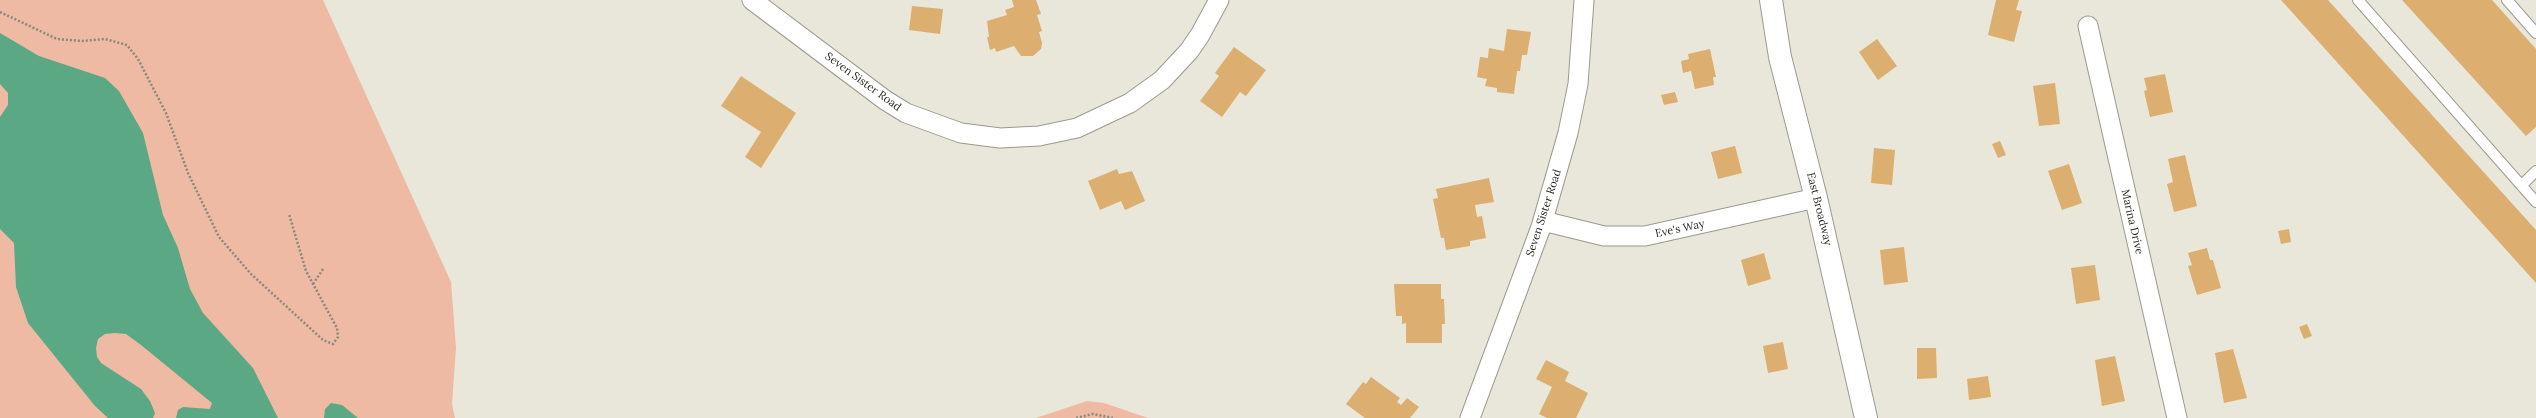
<!DOCTYPE html>
<style>
body{margin:0}
canvas{display:block;background:#e8e7d9}
</style>
<canvas width="2536" height="418"></canvas>
<script>
const context = document.querySelector('canvas').getContext('2d');
context.lineJoin = 'round';
function fillPath(path, color) {
  context.fillStyle = color;
  context.fill(path, 'evenodd');
}
function poly(rows) {
  const path = new Path2D();
  for (const r of rows) {
    path.moveTo(r[0], r[1]);
    for (let i = 2; i < r.length; i += 2) path.lineTo(r[i], r[i + 1]);
  }
  return path;
}
function stroke(path, color, width, dash) {
  context.strokeStyle = color;
  context.lineWidth = width;
  context.lineCap = dash ? 'butt' : 'round';
  context.setLineDash(dash || []);
  context.stroke(path);
}
function label(font, color, halo, rows, align = 'center') {
  context.font = font + ' Lora,serif';
  context.lineWidth = 3;
  context.setLineDash([]);
  context.textBaseline = 'middle';
  context.strokeStyle = halo;
  context.fillStyle = color;
  for (const [text, x, y, turn = 0] of rows) {
    context.save();
    context.translate(x, y);
    context.rotate((+turn || 0) * Math.PI / 180);
    context.textAlign = isNaN(turn) ? turn : align;
    if (halo) context.strokeText(text, 0, 0);
    context.fillText(text, 0, 0);
    context.restore();
  }
}
const green = poly([
 [0,0,323,0,451,282,456,348,452,404,455,418,0,418],
 [1087,401,1104,403,1148,418,1036,418]
]);
const water = poly([
 [0,33,39,56,105,78,119,91,143,133,163,215,178,248,190,289,203,313,253,368,278,418,176,418,178,410,183,407,210,409,212,403,141,345,126,334,115,333,105,334,98,339,96,348,97,357,101,363,141,389,150,401,155,413,153,418,108,418,95,406,28,323,16,287,14,243,0,229,0,117,8,105,8,93,0,84],
 [331,403,342,405,358,418,324,418,325,409]
]);
const building = poly([
 [1012,0,1036,0,1041,14,1037,15,1042,31,1039,32,1042,43,1041,49,1033,56,1021,56,1014,46,996,52,995,48,990,50,987,37,989,37,987,21,1007,15,1005,10,1014,7],
 [1996,0,2019,0,2016,10,2022,11,2014,42,1988,35],
 [2281,0,2328,0,2536,230,2536,283],
 [2402,0,2492,0,2536,49,2536,127,2526,136],
 [912,6,943,9,940,34,909,30],
 [1507,29,1531,32,1527,55,1522,55,1520,71,1517,71,1514,94,1497,92,1497,88,1485,86,1487,79,1477,77,1480,57,1488,58,1489,48,1504,51],
 [1877,39,1897,66,1878,80,1859,52],
 [1234,47,1266,70,1246,96,1240,92,1222,117,1200,101,1219,76,1215,73],
 [1710,49,1716,77,1713,77,1714,85,1695,89,1691,71,1683,73,1681,61,1689,59,1688,54],
 [2165,74,2173,112,2150,117,2144,91,2147,90,2144,78],
 [741,76,796,113,761,168,745,157,761,132,721,106],
 [2055,83,2060,124,2039,126,2033,86],
 [1675,92,1678,102,1664,105,1661,95],
 [2000,141,2006,155,1998,158,1992,144],
 [1735,146,1742,173,1718,179,1711,152],
 [1874,148,1895,150,1892,185,1871,183],
 [2185,155,2197,206,2174,212,2167,184,2173,182,2168,159],
 [2069,164,2082,203,2062,210,2048,171],
 [1117,169,1119,174,1132,171,1145,201,1125,210,1121,201,1100,210,1088,181],
 [1489,178,1494,202,1475,205,1477,217,1482,216,1486,238,1470,241,1470,246,1446,250,1444,238,1441,238,1433,199,1438,198,1436,189],
 [2289,229,2291,242,2281,244,2278,231],
 [1904,247,1908,282,1884,285,1880,250],
 [2207,248,2210,260,2213,260,2221,288,2197,295,2188,266,2192,265,2188,253],
 [1764,253,1771,279,1748,286,1741,260],
 [2095,265,2100,300,2076,304,2071,268],
 [1394,284,1441,284,1441,299,1444,299,1445,324,1442,324,1442,343,1406,343,1406,323,1402,324,1402,316,1396,316],
 [2307,324,2312,336,2304,339,2299,327],
 [1783,342,1788,369,1768,373,1763,346],
 [1917,348,1936,348,1937,378,1917,379],
 [2233,349,2247,398,2224,403,2215,353],
 [2115,356,2125,401,2102,406,2095,360],
 [1546,360,1569,372,1565,381,1588,393,1576,418,1547,418,1539,414,1552,387,1536,379],
 [1988,376,1991,397,1969,400,1967,379],
 [1371,377,1400,398,1397,402,1401,405,1407,398,1419,407,1410,418,1365,418,1346,404,1363,382,1366,384]
]);
const path = poly([
 [0,12,57,39,82,41,105,39,127,45,138,59,166,113,188,173,219,237,251,274,323,340,333,344,338,337,337,328,306,271,289,214],
 [313,284,323,269],
 [1076,418,1093,414,1113,418]
]);
const lane = poly([
 [2358,0,2536,202],
 [2507,0,2536,33],
 [2522,185,2536,171]
]);
const street = poly([
 [752,0,885,100,906,113,961,133,1000,138,1039,136,1077,128,1130,103,1162,80,1189,51,1200,35,1219,0],
 [2088,26,2177,418],
 [1543,221,1604,236,1645,236,1816,198],
 [1470,418,1541,227,1568,133,1578,84,1584,0]
]);
const secondary = poly([
 [1771,0,1780,57,1816,198,1866,418]
]);
const streetNames = [
 ["Seven Sister Road",863,82,36],
 ["East Broadway",1819,209,76],
 ["Seven Sister Road",1544,213,-72],
 ["Marina Drive",2132,222,77],
 ["Eve's Way",1680,229,-12]
];
fillPath(green, '#eebaa3');
fillPath(water, '#5ba984');
fillPath(building, '#dcae6f');
stroke(lane, '#9b9a8d', 12);
stroke(street, '#9b9a8d', 21);
stroke(secondary, '#9b9a8d', 24);
stroke(path, '#88887e', 2.5, [2, 2]);
stroke(lane, '#fff', 10);
stroke(street, '#fff', 19);
stroke(secondary, '#fff', 22);
label('11px', '#282822', '#fff', streetNames);
</script>
